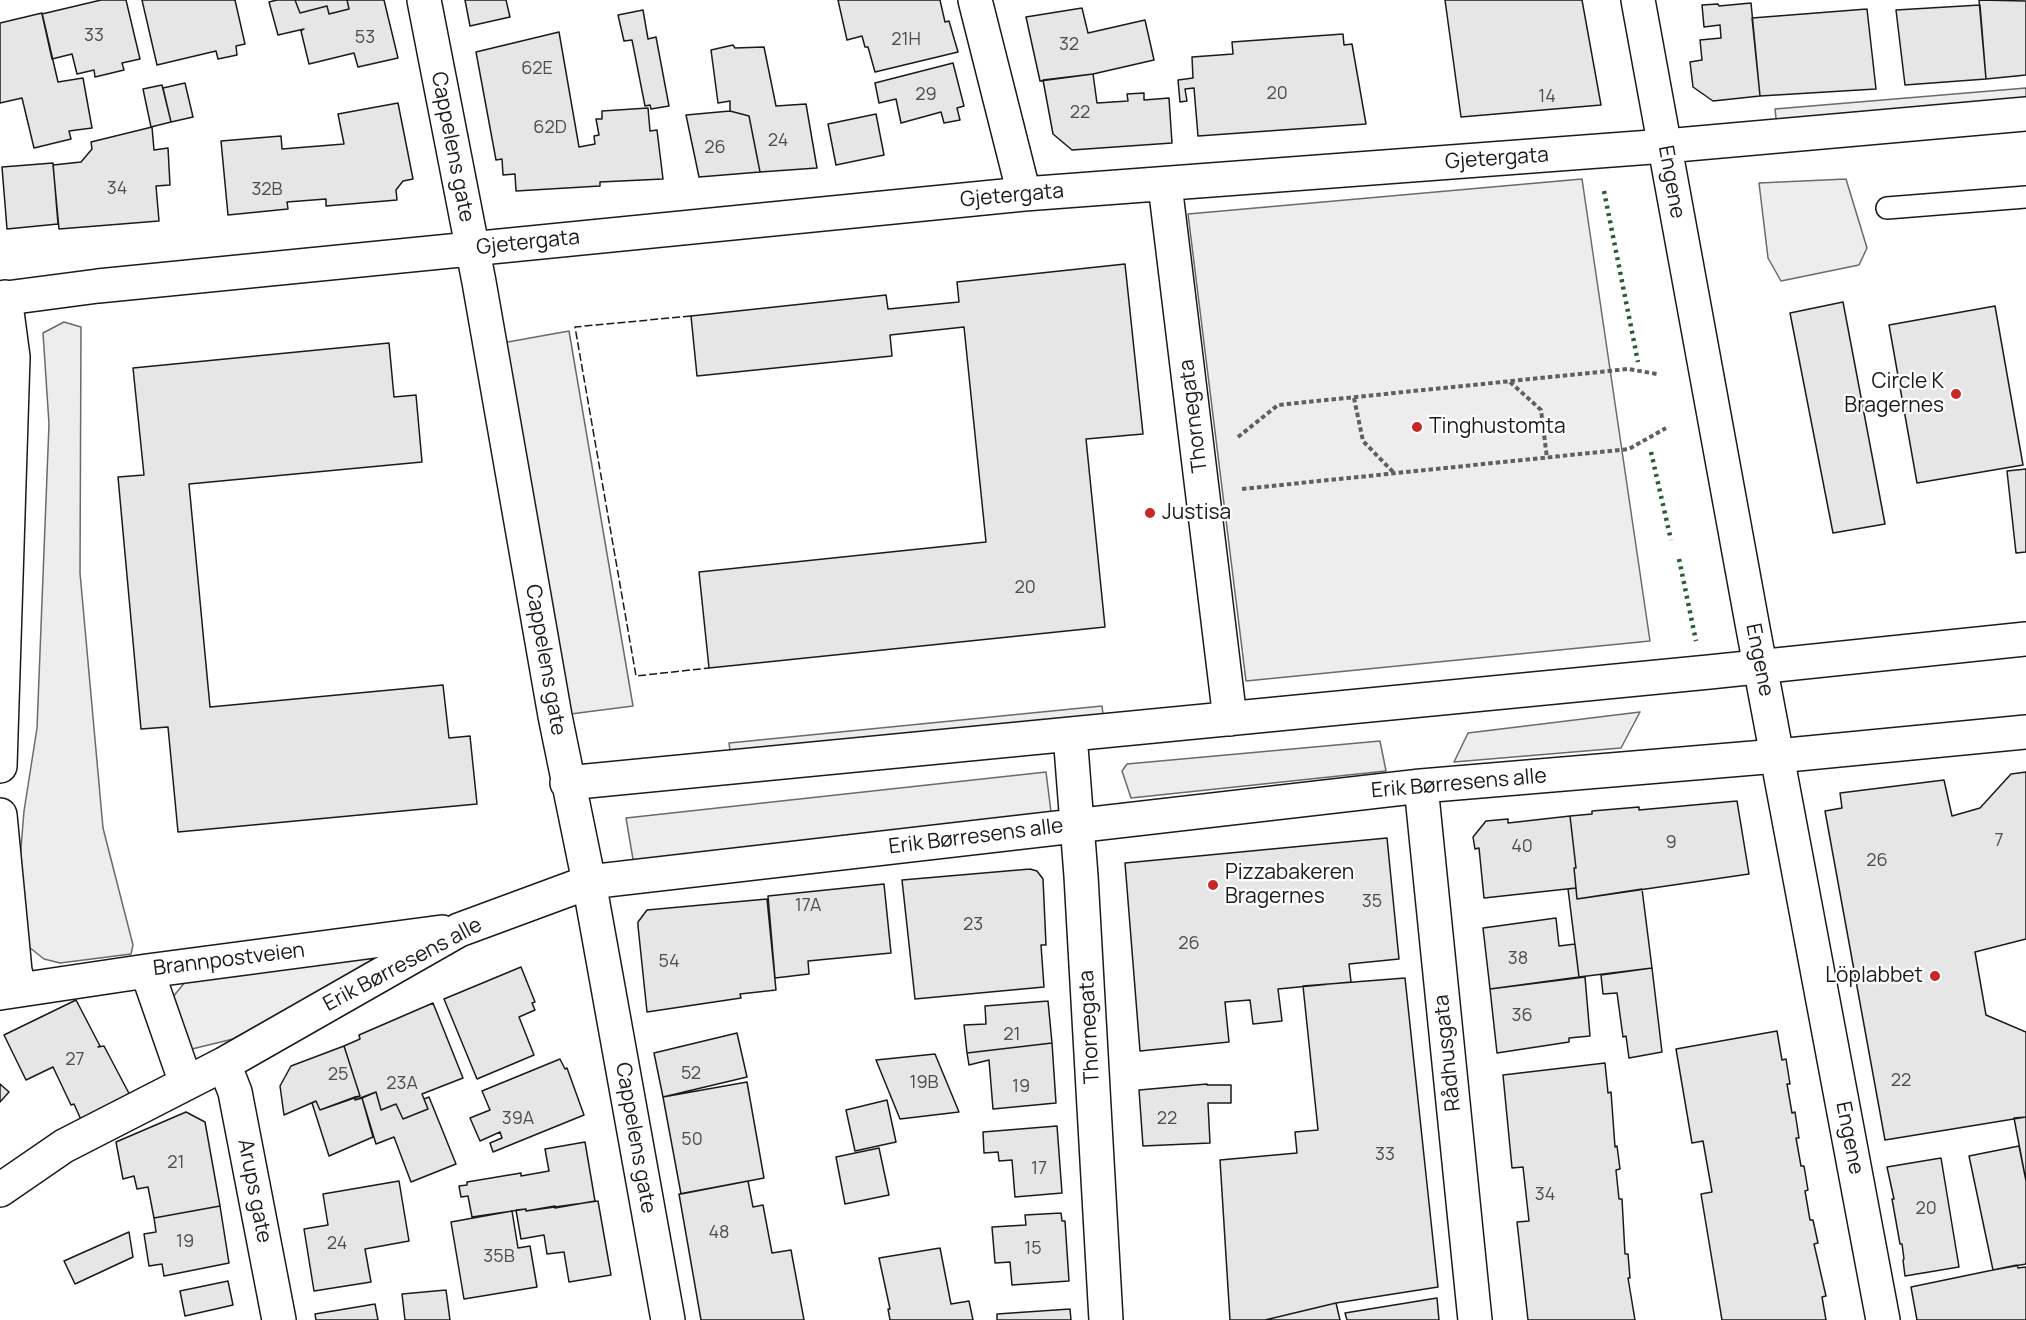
<!DOCTYPE html>
<meta charset="utf-8">
<style>
body{margin:0}
canvas{display:block;background:#fff}
</style>
<canvas width="2026" height="1320"></canvas>
<script>
const context = document.querySelector('canvas').getContext('2d');
context.lineJoin = 'round';
function fillPath(path, color) {
  context.fillStyle = color;
  context.fill(path, 'evenodd');
}
function poly(rows) {
  const path = new Path2D();
  for (const r of rows) {
    path.moveTo(r[0], r[1]);
    for (let i = 2; i < r.length; i += 2) path.lineTo(r[i], r[i + 1]);
  }
  return path;
}
function stroke(path, color, width, dash) {
  context.strokeStyle = color;
  context.lineWidth = width;
  context.lineCap = dash ? 'butt' : 'round';
  context.setLineDash(dash || []);
  context.stroke(path);
}
function label(font, color, halo, rows, align = 'center') {
  context.font = font + ' Manrope,sans-serif';
  context.lineWidth = 4.5;
  context.setLineDash([]);
  context.textBaseline = 'middle';
  context.strokeStyle = halo;
  context.fillStyle = color;
  for (const [text, x, y, turn = 0] of rows) {
    context.save();
    context.translate(x, y);
    context.rotate((+turn || 0) * Math.PI / 180);
    context.textAlign = isNaN(turn) ? turn : align;
    if (halo) context.strokeText(text, 0, 0);
    context.fillText(text, 0, 0);
    context.restore();
  }
}
const built = poly([
 [2026,88,2026,115,1778,136,1775,109,2026,88],
 [1582,179,1650,641,1246,681,1188,214,1582,179],
 [1846,179,1867,248,1859,265,1781,281,1768,258,1759,183,1846,179],
 [64,322,81,327,80,573,103,828,133,945,131,954,60,963,44,959,29,947,18,885,24,811,37,728,49,424,43,333,64,322],
 [569,331,633,706,555,716,491,345,569,331],
 [1102,706,1105,730,732,767,729,743,1102,706],
 [1640,712,1621,748,1454,762,1468,733,1640,712],
 [1380,741,1386,771,1131,798,1122,771,1127,764,1380,741],
 [1046,772,1053,828,636,877,626,818,1046,772],
 [390,953,233,1039,192,1049,177,1035,172,998,186,981,390,953]
]);
const building = poly([
 [101,0,126,0,140,59,122,63,124,70,95,77,94,70,77,74,72,54,52,59,42,14,101,0],
 [142,0,235,0,245,44,236,46,237,55,218,59,216,51,157,65,142,0],
 [277,0,295,0,300,13,327,6,329,14,349,9,347,0,384,0,398,58,358,67,354,53,309,64,301,31,304,29,278,35,269,2,277,0],
 [295,0,347,0,349,9,329,14,327,6,300,13,295,0],
 [465,0,506,0,510,17,470,26,465,0],
 [838,0,940,0,945,22,949,21,958,52,875,72,868,47,865,47,862,36,847,40,838,0],
 [1445,0,1582,0,1601,105,1461,117,1445,0],
 [1979,0,2026,1,2026,75,1986,79,1979,0],
 [1751,3,1760,96,1713,101,1693,87,1690,62,1702,60,1700,40,1721,38,1720,25,1704,27,1702,5,1718,4,1719,6,1751,3],
 [1980,5,1986,79,1905,85,1896,10,1980,5],
 [1082,8,1088,33,1145,20,1154,60,1093,74,1040,81,1026,17,1082,8],
 [1867,9,1876,89,1760,96,1752,18,1867,9],
 [643,10,648,39,656,37,669,106,651,109,650,105,645,106,632,40,624,41,618,15,643,10],
 [42,13,58,82,83,78,92,128,69,131,71,139,34,148,22,98,0,103,0,23,42,13],
 [559,32,579,147,595,144,594,136,599,135,596,119,602,119,602,111,648,108,650,131,657,130,663,179,600,182,600,186,516,191,515,174,503,175,502,159,496,160,476,52,559,32],
 [1343,34,1344,45,1352,44,1366,124,1198,136,1194,88,1185,89,1187,101,1180,102,1178,80,1193,78,1192,57,1233,54,1232,42,1343,34],
 [733,45,735,48,764,47,776,106,806,104,817,168,760,172,749,116,730,111,730,101,718,103,711,50,733,45],
 [953,63,964,106,957,108,960,120,944,123,941,112,901,123,896,99,879,103,875,83,953,63],
 [1093,74,1097,103,1128,101,1127,94,1144,93,1144,100,1169,98,1172,143,1072,150,1053,134,1043,80,1093,74],
 [185,83,193,117,171,122,163,88,185,83],
 [162,85,171,122,151,127,143,89,162,85],
 [398,103,413,179,403,181,396,190,397,200,326,206,326,199,287,202,288,209,228,215,221,141,281,136,282,149,344,144,338,114,398,103],
 [730,111,749,116,760,172,699,177,686,115,730,111],
 [876,114,884,155,836,165,828,124,876,114],
 [152,127,154,150,168,148,170,185,156,186,159,221,59,229,53,165,81,162,92,149,91,142,152,127],
 [53,163,58,224,7,229,2,167,53,163],
 [1125,264,1143,434,1086,439,1105,627,709,668,699,572,986,542,964,327,890,335,892,356,697,376,691,316,886,295,888,309,959,302,957,282,1125,264],
 [1843,302,1885,524,1833,533,1790,313,1843,302],
 [1995,306,2023,465,1917,483,1889,325,1995,306],
 [389,343,394,397,416,395,422,462,189,484,210,707,443,685,449,738,470,736,477,804,178,832,168,727,141,729,118,477,144,475,133,368,389,343],
 [2026,469,2026,552,2016,553,2007,471,2026,469],
 [2026,772,2026,939,1975,952,1986,1015,2026,1032,2026,1117,1885,1140,1825,811,1842,808,1840,793,1944,780,1952,816,1980,808,2011,774,2026,772],
 [1737,801,1749,874,1577,899,1574,868,1576,868,1570,816,1592,814,1592,811,1639,807,1639,810,1737,801],
 [1570,816,1576,868,1574,868,1576,888,1484,898,1479,848,1475,849,1473,837,1486,821,1508,819,1508,823,1570,816],
 [1387,838,1399,959,1349,964,1351,982,1278,989,1282,1021,1253,1024,1250,1000,1225,1002,1229,1042,1140,1051,1125,863,1387,838],
 [1030,869,1037,871,1043,879,1046,945,1041,945,1044,987,915,999,902,880,1030,869],
 [884,884,891,953,808,961,809,974,775,978,768,896,884,884],
 [1576,888,1577,899,1642,889,1652,968,1579,977,1568,889,1576,888],
 [767,899,776,990,740,994,741,998,647,1012,638,926,638,922,647,910,767,899],
 [1556,918,1559,946,1575,944,1579,977,1490,989,1483,928,1556,918],
 [521,967,535,1002,532,1003,535,1010,519,1017,534,1055,477,1079,444,999,521,967],
 [1652,968,1662,1052,1629,1058,1626,1036,1623,1037,1617,993,1603,994,1601,975,1652,968],
 [1585,977,1590,1036,1569,1038,1569,1042,1497,1053,1490,989,1585,977],
 [1405,978,1438,1287,1336,1303,1265,1320,1230,1320,1220,1160,1297,1153,1295,1132,1318,1130,1303,986,1405,978],
 [76,1000,100,1046,98,1047,104,1046,132,1099,82,1122,74,1104,71,1105,53,1067,26,1080,4,1035,76,1000],
 [1048,1001,1052,1043,967,1053,964,1025,986,1024,985,1006,1048,1001],
 [433,1003,463,1078,422,1094,428,1109,403,1119,396,1104,381,1110,376,1092,355,1100,355,1097,360,1096,344,1046,360,1039,359,1035,433,1003],
 [1777,1031,1782,1060,1786,1059,1790,1084,1787,1084,1792,1113,1795,1112,1799,1138,1796,1138,1801,1166,1804,1166,1808,1190,1805,1191,1810,1220,1813,1220,1818,1243,1814,1244,1826,1296,1822,1297,1826,1320,1722,1320,1701,1194,1712,1192,1703,1141,1692,1143,1676,1049,1777,1031],
 [737,1033,747,1077,663,1097,654,1053,737,1033],
 [1052,1043,1056,1103,993,1109,989,1060,969,1065,967,1053,1052,1043],
 [344,1046,360,1096,320,1110,316,1101,284,1115,280,1086,291,1066,344,1046],
 [935,1054,959,1112,900,1119,876,1060,935,1054],
 [560,1059,565,1069,567,1068,584,1115,493,1152,490,1143,502,1138,500,1132,480,1141,470,1118,490,1110,482,1091,560,1059],
 [1605,1063,1608,1093,1611,1092,1615,1147,1617,1146,1620,1169,1616,1170,1619,1199,1622,1199,1625,1254,1628,1254,1630,1278,1628,1278,1635,1320,1528,1320,1517,1222,1529,1221,1523,1167,1512,1168,1503,1075,1605,1063],
 [747,1082,764,1178,681,1194,663,1097,747,1082],
 [0,1084,9,1092,0,1102,0,1084],
 [1207,1084,1207,1085,1231,1085,1231,1103,1208,1103,1210,1143,1143,1146,1139,1090,1207,1084],
 [376,1092,381,1110,396,1104,403,1119,428,1109,424,1099,429,1097,456,1164,411,1182,394,1137,376,1144,362,1098,376,1092],
 [355,1097,355,1100,362,1098,373,1137,329,1156,312,1103,316,1101,320,1110,355,1097],
 [887,1100,896,1142,855,1151,846,1110,887,1100],
 [186,1112,205,1122,220,1206,154,1218,148,1187,137,1189,134,1176,123,1179,116,1142,186,1112],
 [2026,1117,2026,1181,2014,1118,2026,1117],
 [1057,1126,1062,1193,1015,1197,1012,1160,999,1161,998,1152,984,1153,983,1132,1057,1126],
 [585,1142,595,1201,555,1208,555,1206,526,1211,526,1209,472,1217,468,1196,461,1197,459,1186,467,1185,467,1182,521,1173,521,1176,549,1171,545,1149,585,1142],
 [2019,1146,2026,1181,2026,1264,1993,1270,1969,1156,2019,1146],
 [879,1148,889,1195,845,1204,836,1157,879,1148],
 [1941,1158,1959,1267,1905,1276,1903,1260,1904,1259,1902,1244,1900,1244,1892,1199,1894,1199,1887,1167,1941,1158],
 [399,1181,409,1241,365,1249,371,1282,314,1291,304,1229,328,1225,323,1194,399,1181],
 [748,1181,753,1207,763,1205,772,1253,791,1250,804,1320,701,1320,679,1194,748,1181],
 [598,1201,611,1275,569,1282,564,1252,547,1254,544,1235,521,1239,516,1210,526,1209,526,1211,598,1201],
 [220,1206,229,1263,164,1276,162,1264,149,1266,144,1234,156,1232,154,1218,220,1206],
 [512,1211,518,1248,530,1246,537,1287,464,1299,451,1222,512,1211],
 [1061,1213,1062,1221,1065,1221,1069,1281,1012,1285,1010,1262,995,1263,992,1227,1026,1225,1025,1215,1061,1213],
 [129,1232,133,1257,75,1284,64,1261,129,1232],
 [940,1248,951,1304,969,1301,973,1320,890,1320,888,1309,890,1309,879,1258,940,1248],
 [2017,1265,2018,1268,2026,1267,2026,1320,1917,1320,1911,1287,2017,1265],
 [228,1281,233,1305,185,1316,180,1291,228,1281],
 [446,1290,450,1320,405,1320,402,1294,446,1290],
 [1437,1298,1439,1320,1347,1320,1345,1313,1437,1298],
 [1336,1303,1340,1320,1265,1320,1336,1303],
 [375,1304,378,1320,316,1320,315,1314,375,1304],
 [1070,1309,1071,1320,997,1320,997,1314,1070,1309]
]);
const path = poly([
 [1510,382,1541,410,1547,458],
 [1354,398,1363,441,1394,473],
 [1238,437,1278,405,1628,369,1657,374],
 [1242,489,1629,449,1666,428]
]);
const service = poly([
 [1887,208,2026,197]
]);
const minor = poly([
 [424,0,479,282,555,716,589,882,668,1320],
 [975,0,1024,194],
 [1165,185,1230,719],
 [0,299,98,286,1024,194,1665,146,2026,114],
 [1070,734,1081,876,1106,1320],
 [0,766,13,357,5,297],
 [567,783,1709,672,2026,639],
 [1421,786,1475,1320],
 [0,815,15,971,20,989],
 [147,971,186,1083],
 [0,993,147,971,442,932],
 [224,1064,235,1092,279,1320],
 [0,1190,64,1146,224,1064,459,930,589,882,1421,786,1777,756,2026,732]
]);
const tertiary = poly([
 [1638,0,1752,623,1883,1320]
]);
const hedge = poly([
 [1604,191,1638,362],
 [1651,452,1671,540],
 [1679,559,1696,641]
]);
const fence = poly([
 [691,316,575,327,636,676,709,668]
]);
const markers = [
 [1956,394,6,"#c62828"],
 [1417,427,6,"#c62828"],
 [1150,513,6,"#c62828"],
 [1213,885,6,"#c62828"],
 [1935,976,6,"#c62828"]
];
const numberNames = [
 ["33",94,36],
 ["53",365,38],
 ["21H",906,40],
 ["32",1069,45],
 ["62E",537,69],
 ["20",1277,94],
 ["29",926,95],
 ["14",1547,97],
 ["22",1080,113],
 ["62D",550,128],
 ["24",778,141],
 ["26",715,148],
 ["34",117,189],
 ["32B",267,190],
 ["20",1025,588],
 ["7",1999,841],
 ["9",1671,843],
 ["40",1522,847],
 ["26",1877,861],
 ["35",1372,902],
 ["17A",808,906],
 ["23",973,925],
 ["26",1189,944],
 ["38",1518,959],
 ["54",669,962],
 ["36",1522,1016],
 ["21",1012,1035],
 ["27",75,1060],
 ["52",691,1074],
 ["25",338,1075],
 ["22",1901,1081],
 ["19B",924,1083],
 ["23A",402,1084],
 ["19",1021,1087],
 ["39A",518,1119],
 ["22",1167,1119],
 ["50",692,1140],
 ["33",1385,1155],
 ["21",176,1163],
 ["17",1039,1169],
 ["34",1545,1195],
 ["20",1926,1209],
 ["48",719,1233],
 ["19",185,1242],
 ["24",337,1244],
 ["15",1033,1249],
 ["35B",499,1257]
];
const streetNames = [
 ["Cappelens gate",452,147,79],
 ["Gjetergata",1497,159,-4],
 ["Engene",1671,182,80],
 ["Gjetergata",1012,196,-5],
 ["Gjetergata",528,243,-6],
 ["Thornegata",1194,416,-97],
 ["Cappelens gate",545,660,80],
 ["Engene",1759,660,79],
 ["Erik Børresens alle",1459,784,-5],
 ["Erik Børresens alle",976,837,-7],
 ["Brannpostveien",229,960,-7],
 ["Erik Børresens alle",403,965,-28],
 ["Thornegata",1090,1027,-93],
 ["Rådhusgata",1448,1053,-96],
 ["Cappelens gate",635,1138,80],
 ["Engene",1849,1138,79],
 ["Arups gate",254,1191,79]
];
const poiNames = [
 ["Circle K",1944,382,"right"],
 ["Bragernes",1944,406,"right"],
 ["Tinghustomta",1429,427],
 ["Justisa",1162,513],
 ["Pizzabakeren",1225,873],
 ["Bragernes",1225,897],
 ["Löplabbet",1923,976,"right"]
];
fillPath(built, '#ededed');
stroke(built, '#6a6a6a', 1.5);
fillPath(building, '#e6e6e6');
stroke(building, '#1a1a1a', 1.5);
stroke(service, '#1a1a1a', 24);
stroke(minor, '#1a1a1a', 36);
stroke(tertiary, '#1a1a1a', 36);
stroke(path, '#5f5f5f', 4, [4.5, 3]);
stroke(service, '#fff', 21);
stroke(minor, '#fff', 33);
stroke(tertiary, '#fff', 33);
stroke(hedge, '#2b5a34', 4.5, [3, 4.5]);
stroke(fence, '#1a1a1a', 1.5, [8, 3]);
for (const [x, y, r, color] of markers) {
  const dot = new Path2D();
  dot.arc(x, y, r, 0, 2 * Math.PI);
  context.fillStyle = color;
  context.fill(dot);
  stroke(dot, '#fff', 2);
}
label('18px', '#4d4d4d', null, numberNames);
label('21px', '#1a1a1a', '#fff', streetNames);
label('21px', '#1a1a1a', '#fff', poiNames, 'left');
</script>
